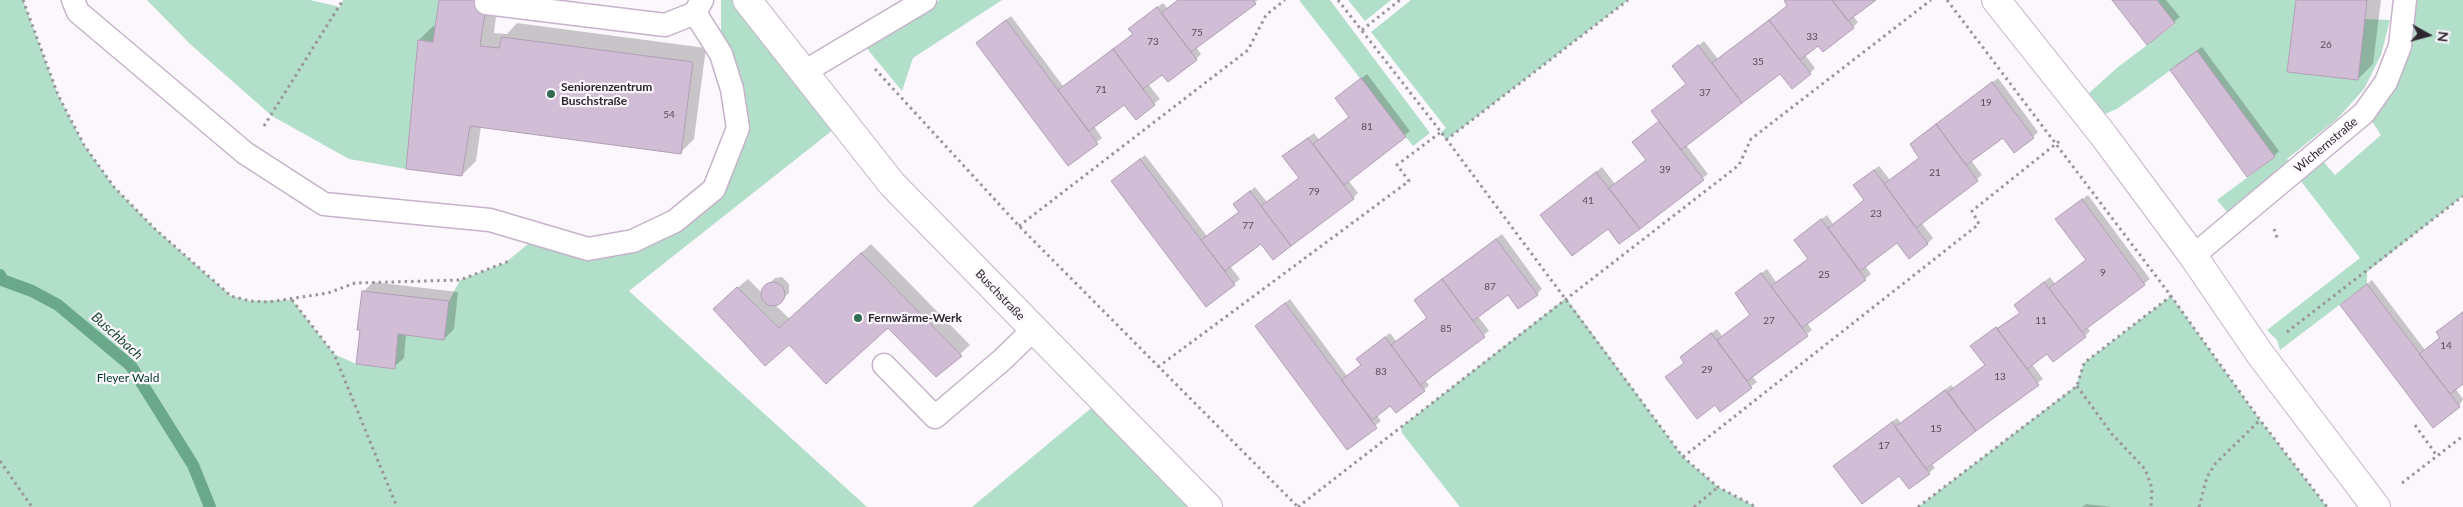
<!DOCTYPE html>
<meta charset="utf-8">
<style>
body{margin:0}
#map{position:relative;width:2463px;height:507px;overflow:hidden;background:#fbf7fc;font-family:Lato,sans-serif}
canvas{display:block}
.north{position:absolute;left:2403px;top:10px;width:50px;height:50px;-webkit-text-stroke:4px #fbf7fc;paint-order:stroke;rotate:97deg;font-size:14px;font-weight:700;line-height:20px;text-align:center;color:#2e2730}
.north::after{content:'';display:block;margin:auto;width:18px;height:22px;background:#2e2730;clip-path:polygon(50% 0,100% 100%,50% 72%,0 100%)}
</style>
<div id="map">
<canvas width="2463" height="507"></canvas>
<div class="north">N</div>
</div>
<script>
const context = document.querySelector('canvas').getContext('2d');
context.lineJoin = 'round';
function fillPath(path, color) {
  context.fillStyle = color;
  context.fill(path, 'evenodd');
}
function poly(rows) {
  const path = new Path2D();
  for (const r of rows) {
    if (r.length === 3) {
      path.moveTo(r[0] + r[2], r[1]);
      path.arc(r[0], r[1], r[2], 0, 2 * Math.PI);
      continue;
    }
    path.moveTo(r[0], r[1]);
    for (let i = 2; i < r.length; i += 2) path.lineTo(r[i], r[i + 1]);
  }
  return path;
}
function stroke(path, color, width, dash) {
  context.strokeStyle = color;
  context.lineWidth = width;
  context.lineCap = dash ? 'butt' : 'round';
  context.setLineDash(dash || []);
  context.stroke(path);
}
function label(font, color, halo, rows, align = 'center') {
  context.font = font + ' Lato,sans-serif';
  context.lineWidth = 4.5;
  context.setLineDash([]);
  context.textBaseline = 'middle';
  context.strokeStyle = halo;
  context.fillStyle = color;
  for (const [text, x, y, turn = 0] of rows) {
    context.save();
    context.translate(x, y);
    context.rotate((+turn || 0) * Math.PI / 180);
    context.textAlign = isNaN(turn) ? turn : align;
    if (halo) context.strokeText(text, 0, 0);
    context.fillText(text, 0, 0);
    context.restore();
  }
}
const green = poly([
 [0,0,23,0,58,95,84,145,114,187,154,228,231,296,250,301,292,300,334,354,356,364,394,369,398,334,444,340,449,301,460,280,505,263,540,234,633,241,714,189,738,128,721,54,721,0,747,0,843,122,629,291,867,507,0,507],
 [147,0,310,0,340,7,343,0,439,0,433,42,418,40,406,169,349,159,272,116,190,44],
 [940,0,1002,0,913,58,902,91,864,45],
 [1299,0,1330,0,1430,133,1413,146],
 [1348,0,1391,0,1365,21],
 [1411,0,1628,0,1446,140,1441,132,1446,128,1371,32],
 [2157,0,2296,0,2287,72,2358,80,2365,19,2390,20,2381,55,2364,89,2337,119,2287,159,2296,171,2235,221,2217,200,2275,157,2197,51,2117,109,2105,114,2089,93,2118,67,2175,24],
 [2412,0,2463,0,2463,196,2367,272,2367,284,2280,350,2277,340,2267,330,2360,258,2300,180,2322,160,2335,175,2381,135,2369,117],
 [2171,296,2260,420,2327,507,1918,507,2076,386,2084,363],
 [1566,298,1683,457,1718,487,1756,507,1460,507,1402,433,1401,427],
 [1101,400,1208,507,972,507]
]);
const shadow = poly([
 [440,0,498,0,494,33,507,34,517,23,706,48,694,139,680,153,481,126,476,161,462,175,419,40,433,26,436,27],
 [1178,0,1258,0,1196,47,1201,54,1196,59,1163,73,1148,84,1160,99,1136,118,1124,103,1094,126,1102,138,1068,164,982,38,1011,16,1063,86,1134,34,1130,29,1135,24,1163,3,1167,8],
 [1785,0,1874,0,1853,16,1858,22,1853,27,1818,44,1805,55,1815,68,1810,73,1780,72,1686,145,1708,174,1620,242,1609,227,1542,215,1602,167,1615,184,1647,159,1660,121,1687,83,1679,61,1704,41,1718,59,1788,5],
 [2114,0,2166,0,2180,17,2147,43],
 [2297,0,2381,0,2373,64,2358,79],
 [2202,47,2279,151,2274,156,2176,65],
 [1367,74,1410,131,1348,180,1358,193,1353,198,1261,242,1230,266,1240,279,1206,306,1112,181,1145,155,1207,236,1240,211,1240,199,1255,187,1267,202,1300,177,1289,151,1314,133,1319,140,1350,116,1342,93],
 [1998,78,2038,132,2033,137,2003,136,1971,160,1982,175,1921,222,1933,238,1928,243,1909,257,1898,241,1865,266,1871,274,1865,279,1807,323,1812,330,1752,376,1757,382,1720,410,1716,403,1667,377,1685,362,1687,352,1717,329,1722,336,1751,314,1736,293,1741,288,1767,269,1776,282,1809,258,1801,235,1827,215,1833,224,1865,200,1860,180,1879,166,1890,180,1920,157,1911,144],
 [2088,195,2150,279,2087,327,2090,331,2085,336,2047,353,2032,364,2043,379,1931,463,1935,468,1910,488,1900,475,1835,466,1897,418,1901,423,1951,385,1954,388,1986,364,1977,341,2021,312,2015,305,2050,277,2055,284,2087,260,2062,214],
 [1502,234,1542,289,1537,294,1508,294,1478,316,1489,331,1425,380,1429,385,1424,390,1390,404,1377,415,1381,421,1347,448,1256,326,1290,299,1347,376,1362,364,1363,354,1390,333,1396,341,1428,317,1415,300],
 [871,244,970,345,936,376,888,326,789,343,724,299,748,279,763,294,764,289,775,278,782,277,789,284,789,293,778,303,774,304,790,319],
 [2372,280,2425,350,2441,336,2438,332,2463,311,2463,382,2455,388,2463,399,2459,406,2341,305],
 [373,282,458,292,454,329,444,339,406,334,404,358,394,367,361,329,363,292],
 [2086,504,2112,507,2082,507]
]);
const stream = poly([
 [0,275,2,280,32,291,58,305,131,366,193,465,210,507]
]);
const building = poly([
 [439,0,487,0,480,46,499,48,502,37,693,62,681,154,470,126,462,176,406,169,418,40,433,42,439,0],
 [1178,0,1253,0,1256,4,1191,52,1161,13,1178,0],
 [1832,0,1854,28,1823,52,1818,46,1800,60,1769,20,1787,6,1784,0,1832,0],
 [1832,0,1876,0,1848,21,1832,0],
 [2112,0,2157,0,2175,23,2147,45,2112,0],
 [2296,0,2367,0,2358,80,2287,72,2296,0],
 [1157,7,1197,60,1168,82,1162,75,1143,89,1113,49,1133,34,1128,29,1157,7],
 [1006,20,1098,144,1068,166,976,43,1006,20],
 [1769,20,1811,74,1792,89,1780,74,1742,103,1712,63,1769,20],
 [1698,45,1742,103,1681,150,1651,111,1686,84,1672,66,1698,45],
 [1113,49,1155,105,1136,120,1124,105,1089,131,1058,90,1113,49],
 [2197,51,2275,157,2247,177,2170,70,2197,51],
 [1361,78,1406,137,1344,185,1313,144,1349,117,1335,98,1361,78],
 [1992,82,2034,138,2014,153,2003,138,1966,165,1936,124,1992,82],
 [1659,121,1704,180,1640,229,1609,188,1646,160,1632,142,1659,121],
 [1936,124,1978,181,1916,228,1884,184,1919,158,1910,144,1936,124],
 [1308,138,1354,199,1291,246,1261,206,1299,178,1282,156,1308,138],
 [1140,159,1235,285,1206,307,1111,181,1140,159],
 [1874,170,1928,244,1909,259,1897,243,1860,271,1828,228,1864,200,1853,185,1874,170],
 [1596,172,1640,229,1619,244,1608,229,1572,256,1540,215,1596,172],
 [1250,191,1291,246,1273,260,1261,244,1225,271,1201,240,1239,212,1233,204,1250,191],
 [2082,199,2145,285,2082,332,2049,288,2086,260,2055,219,2082,199],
 [1821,219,1866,280,1802,328,1771,286,1808,259,1794,240,1821,219],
 [1496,239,1538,295,1518,309,1508,295,1473,321,1442,279,1496,239],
 [861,253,962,356,936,377,888,328,826,384,789,345,765,366,713,309,737,287,779,328,861,253],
 [1761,273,1808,336,1747,381,1717,340,1750,315,1735,293,1761,273],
 [1442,279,1485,337,1420,385,1391,345,1427,318,1414,300,1442,279],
 [773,294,12],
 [2044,282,2086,337,2053,362,2047,354,2027,369,1997,329,2020,313,2014,305,2044,282],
 [2367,284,2460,407,2433,428,2340,305,2367,284],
 [362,291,449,301,444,340,398,334,395,369,356,364,360,330,357,330,362,291],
 [1285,303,1377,428,1347,450,1255,326,1285,303],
 [2463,312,2463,384,2450,394,2419,354,2440,338,2436,332,2463,312],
 [1996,327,2039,385,1976,431,1948,392,1985,365,1970,346,1996,327],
 [1711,333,1752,388,1720,412,1715,405,1697,419,1665,377,1684,363,1680,357,1711,333],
 [1385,337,1425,391,1396,413,1390,406,1372,420,1341,380,1361,365,1356,359,1385,337],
 [1945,390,1976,431,1926,469,1895,427,1945,390],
 [1892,422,1930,474,1909,489,1899,476,1862,504,1833,466,1892,422]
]);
const path = poly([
 [23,0,58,95,84,145,114,187,154,228,231,296,250,301,269,302,328,293,355,283,460,280,509,261],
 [1338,0,1441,132,1683,457,1718,487,1756,507],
 [1947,0,2171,296,2260,420,2327,507],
 [1362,30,1400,0],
 [875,69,1019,226,1298,507],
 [264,126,343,0],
 [1446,140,1628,0],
 [1019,226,1248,50,1266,15,1285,0],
 [2274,229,2278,240],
 [292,300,334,354,397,507],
 [2287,332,2463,196],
 [1158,367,1409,181,1397,165,1441,132],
 [2077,386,2112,434,2145,469,2152,488,2151,507],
 [2415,425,2437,456],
 [1683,457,1979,224,1972,211,2062,139],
 [0,461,32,507],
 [2402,483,2463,436],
 [1298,507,1739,165,1751,139,1931,0],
 [1694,507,1718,487],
 [1918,507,2077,386,2084,363,2171,296],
 [2199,507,2207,477,2215,464,2260,420]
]);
const service = poly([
 [73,0,78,12,245,153,324,204,490,220,588,249,633,241,675,221,714,189,738,128,732,89,721,54,695,13,702,0],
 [486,3,665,25,695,13],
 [804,72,925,0],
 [2193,256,2364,113,2386,82,2400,46,2405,0],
 [884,365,935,417,1002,360,1033,330]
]);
const minor = poly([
 [747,0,892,184,1208,507],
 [1996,0,2104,136,2193,256,2260,354,2376,507]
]);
const markers = [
 [551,94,5,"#336b54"],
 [858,318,5,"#336b54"]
];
const numberNames = [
 ["75",1197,33],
 ["33",1812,37],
 ["73",1153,42],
 ["26",2326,45],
 ["35",1758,62],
 ["71",1101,90],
 ["37",1705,93],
 ["19",1986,103],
 ["54",669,115],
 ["81",1367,127],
 ["39",1665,170],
 ["21",1935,173],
 ["79",1314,192],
 ["41",1588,201],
 ["23",1876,214],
 ["77",1248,226],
 ["9",2103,273],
 ["25",1824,275],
 ["87",1490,287],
 ["27",1769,321],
 ["11",2041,321],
 ["85",1446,329],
 ["14",2446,346],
 ["29",1707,370],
 ["83",1381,372],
 ["13",2000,377],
 ["15",1936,429],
 ["17",1884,446]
];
const poiNames = [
 ["Seniorenzentrum",561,87],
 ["Buschstraße",561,101],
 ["Fernwärme-Werk",868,318]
];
const streetNames = [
 ["Wichernstraße",2326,145,-40],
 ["Buschstraße",1000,295,46]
];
const parkNames = [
 ["Fleyer Wald",128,378]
];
const waterNames = [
 ["Buschbach",117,336,42]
];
fillPath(green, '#b2dfc9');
fillPath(shadow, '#0003');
stroke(stream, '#6aa88c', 12);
fillPath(building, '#d1bdd5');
stroke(building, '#b19eb5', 1);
stroke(service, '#c6b2ca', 25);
stroke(minor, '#c6b2ca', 30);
stroke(path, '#99939a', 3, [2.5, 4]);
stroke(service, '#fff', 22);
stroke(minor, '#fff', 28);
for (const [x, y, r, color] of markers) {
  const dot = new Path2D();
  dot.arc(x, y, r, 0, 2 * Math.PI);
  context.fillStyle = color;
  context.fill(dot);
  stroke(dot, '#fbf7fc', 2);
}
label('10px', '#574c59', null, numberNames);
label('bold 12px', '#2e2730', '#fbf7fc', poiNames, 'left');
label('12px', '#2e2730', '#fbf7fc', streetNames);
label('12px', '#023a27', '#fbf7fc', parkNames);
label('italic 14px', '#1d4f3b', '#fbf7fc', waterNames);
</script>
